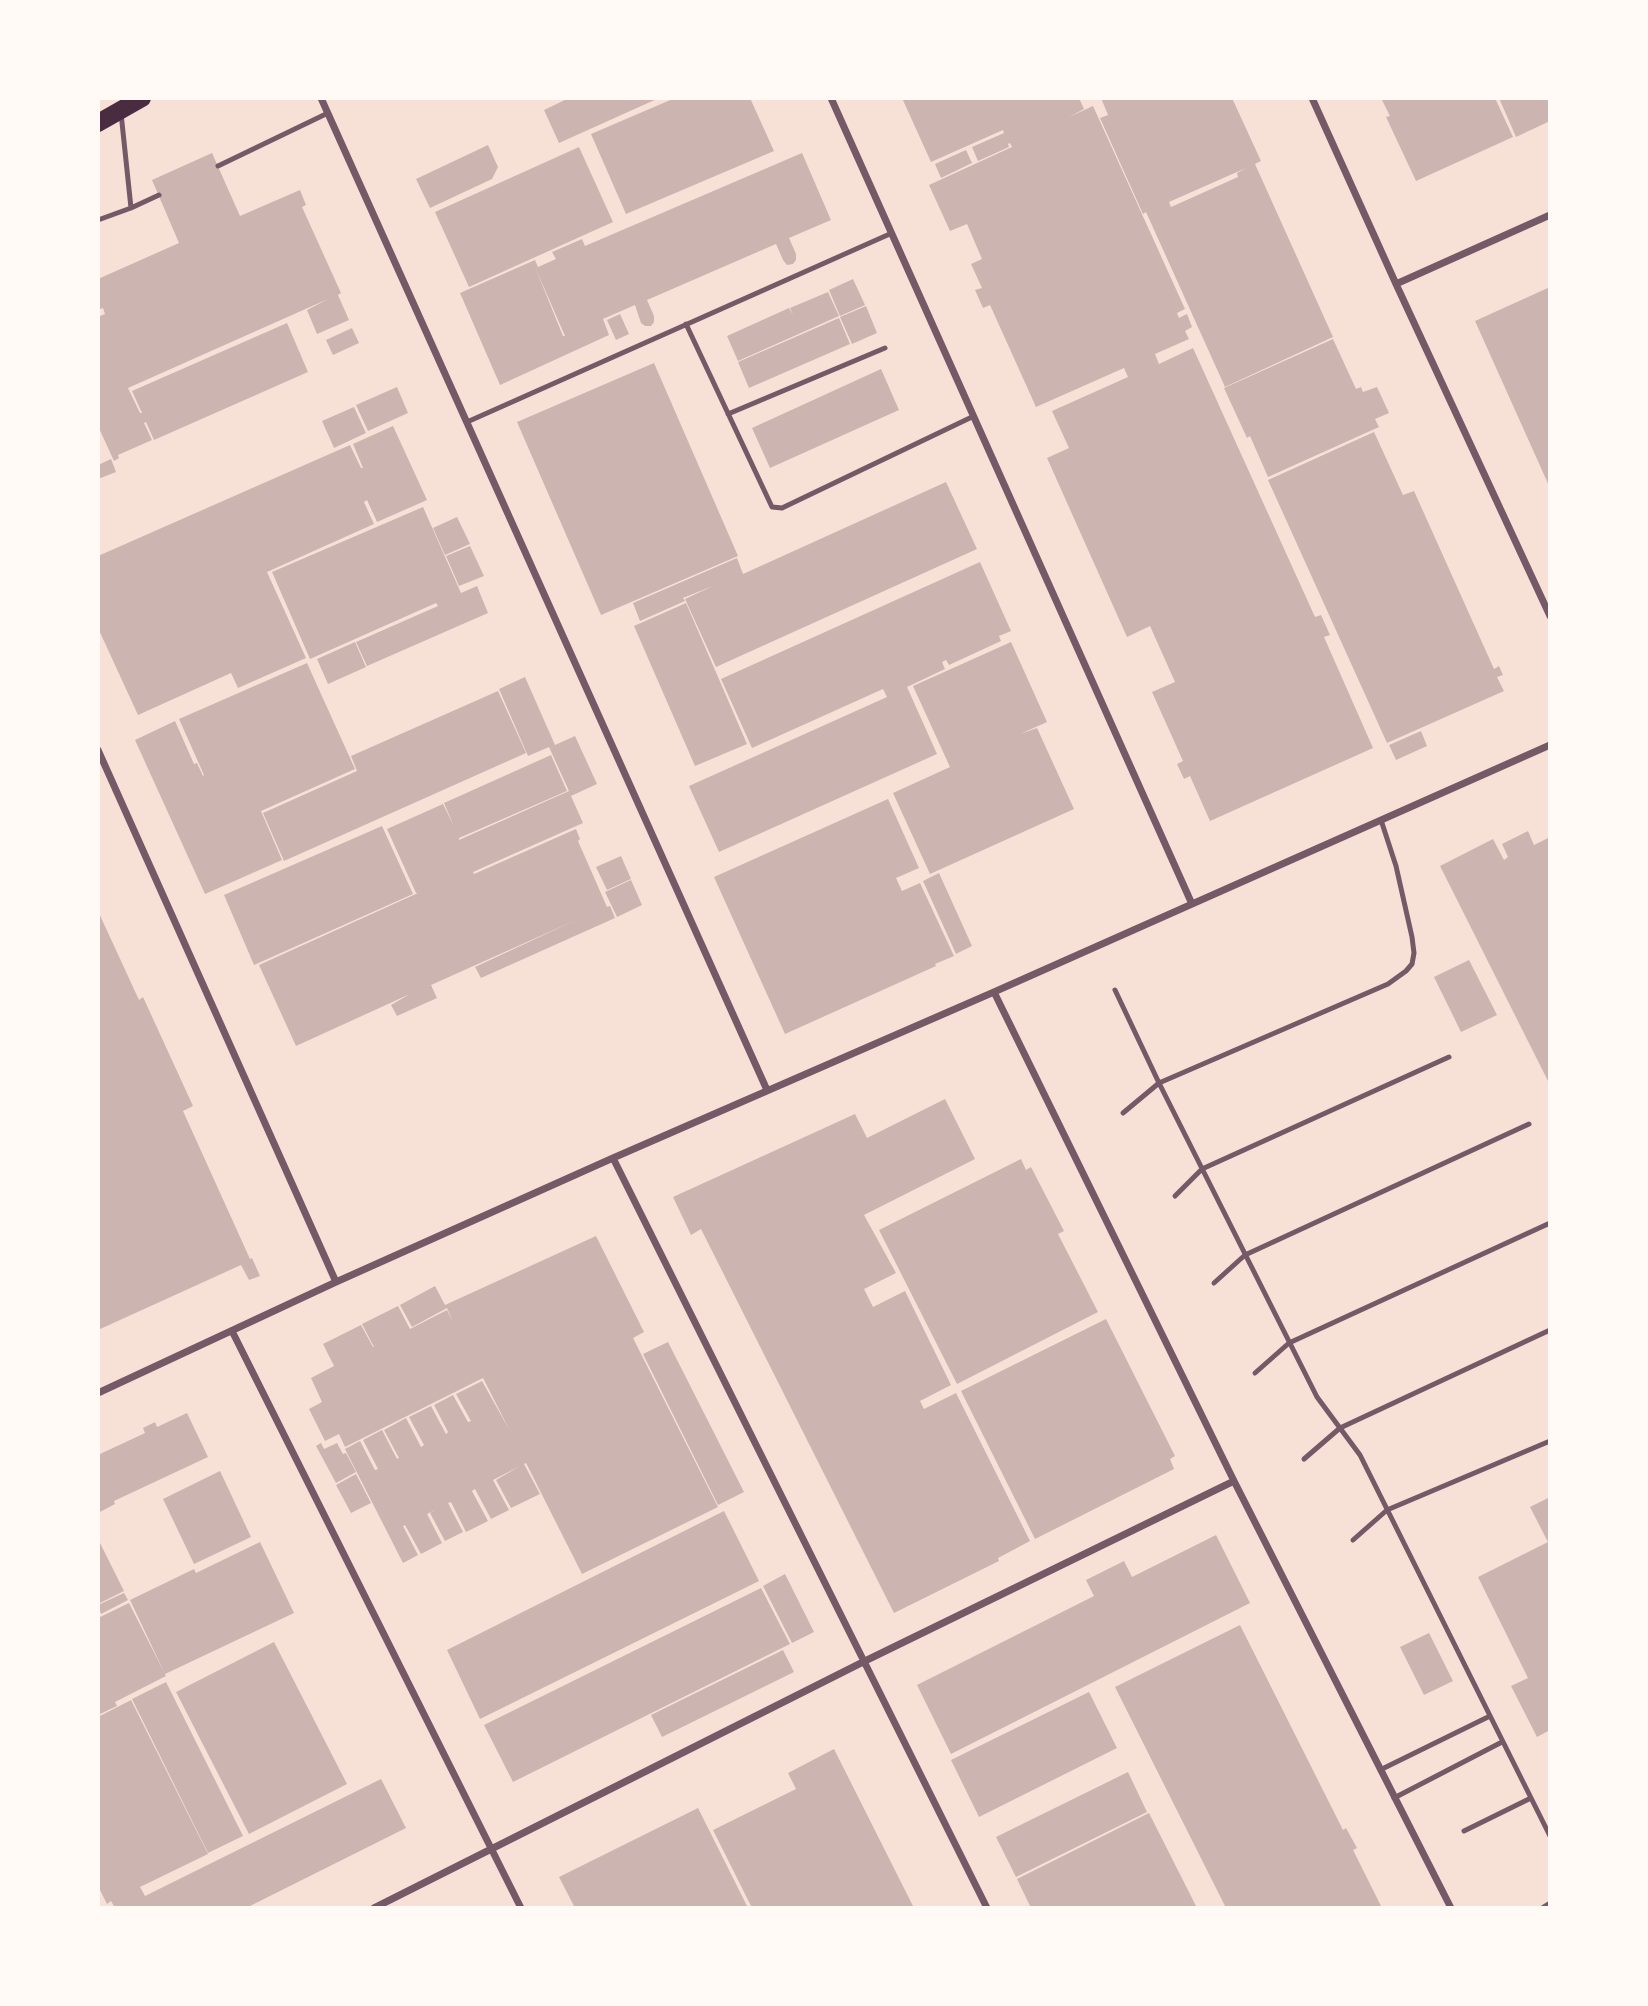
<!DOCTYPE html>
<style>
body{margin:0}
#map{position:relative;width:1648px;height:2006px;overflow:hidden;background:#f7e1d7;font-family:"Libre Baskerville",serif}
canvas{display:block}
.frame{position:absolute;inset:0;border:100px solid #fffaf5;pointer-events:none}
</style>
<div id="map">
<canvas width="1648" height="2006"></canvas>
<div class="frame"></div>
</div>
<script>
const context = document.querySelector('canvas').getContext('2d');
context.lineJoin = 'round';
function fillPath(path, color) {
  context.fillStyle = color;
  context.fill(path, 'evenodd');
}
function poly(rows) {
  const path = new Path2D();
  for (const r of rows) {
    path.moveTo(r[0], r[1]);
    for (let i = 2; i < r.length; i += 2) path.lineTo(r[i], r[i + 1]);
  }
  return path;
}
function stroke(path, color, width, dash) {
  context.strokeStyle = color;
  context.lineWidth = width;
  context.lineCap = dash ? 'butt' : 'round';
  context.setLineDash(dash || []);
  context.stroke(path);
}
const building = poly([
 [569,98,659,98,559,143,544,110],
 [675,98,750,98,774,151,626,214,591,134],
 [902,98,1079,98,1084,109,1069,117,1093,106,1185,309,1177,313,1179,318,1187,314,1192,327,1185,331,1189,339,1155,354,1159,364,1193,348,1315,617,1321,615,1330,635,1324,637,1373,748,1210,821,1190,776,1184,779,1177,764,1183,761,1152,692,1175,682,1150,626,1127,637,1047,458,1069,448,1052,411,1128,377,1124,368,1036,407,990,305,983,308,975,290,982,288,971,264,982,259,967,224,950,231,929,185,1012,147,1010,143,1008,144,1009,147,978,161,972,147,1004,133,1003,130,931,162],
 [1101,98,1232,98,1261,161,1255,164,1333,337,1225,387,1146,212,1143,214,1100,118,1108,115],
 [1246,168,1237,173,1238,177,1171,207,1169,202],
 [1381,98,1495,98,1513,137,1416,181,1386,117,1390,116],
 [1499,98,1550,98,1550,121,1516,137],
 [488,145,498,167,492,179,430,208,416,179],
 [579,147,613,222,469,287,435,212],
 [966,150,972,163,941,178,935,164],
 [212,153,240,216,300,190,306,205,302,207,341,293,338,295,349,320,317,334,307,310,328,299,128,388,140,413,142,413,132,391,287,323,308,372,154,440,146,422,144,423,152,440,118,455,119,458,114,461,98,426,98,317,105,314,103,308,98,310,98,279,179,243,152,180],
 [802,153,831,220,789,238,796,254,796,260,793,264,787,265,783,260,776,244,647,300,654,316,654,322,651,326,645,326,641,323,635,305,603,319,609,335,500,385,460,293,535,260,538,267,556,259,552,252,582,239,585,246],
 [535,267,565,336,563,336],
 [853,279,865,305,840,316,829,290],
 [1550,287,1550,488,1475,321],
 [828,292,839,316,738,361,727,336,789,308,793,315,790,308],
 [866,306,877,333,852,344,840,317],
 [620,314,629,334,616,340,607,320],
 [839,318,850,344,749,388,738,362],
 [352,328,359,343,333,355,326,340],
 [1333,339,1356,389,1361,387,1363,392,1377,387,1389,413,1375,419,1379,427,1268,477,1250,436,1247,438,1224,388],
 [654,363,738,556,601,615,517,422],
 [881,369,899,410,770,468,752,428],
 [397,387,408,413,368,431,356,405],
 [354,407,366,433,334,448,322,421],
 [393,426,427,500,377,522,367,500,364,502,374,524,267,572,306,658,238,688,231,673,138,715,98,628,98,556,350,445,361,468,363,468,353,444],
 [1374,432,1403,495,1414,491,1494,669,1499,666,1503,675,1497,677,1504,691,1387,743,1268,480],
 [111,459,116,472,98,479,98,465],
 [946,482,977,549,716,667,685,599,713,586,683,598,685,601,640,621,633,603,737,558,743,574],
 [423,507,461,593,477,586,488,613,367,666,356,642,438,606,436,603,310,659,272,572],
 [457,517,470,544,445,555,433,528],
 [470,546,484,576,459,586,446,556],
 [980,562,1011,631,999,636,1001,641,949,665,946,660,942,662,945,669,907,687,937,754,719,852,689,786,887,697,883,689,752,748,721,679],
 [686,603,747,744,695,766,634,626],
 [355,642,366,667,328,684,317,659],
 [1011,642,1047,722,1020,734,1037,728,1074,809,930,874,893,793,950,767,913,686],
 [307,663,355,769,261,811,282,860,205,894,135,740,175,721,194,764,197,763,203,776,204,775,179,719],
 [525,677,555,745,575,736,597,784,571,796,583,823,473,872,474,874,576,829,580,839,578,841,607,907,610,906,615,918,481,978,475,967,576,920,431,985,437,998,397,1016,391,1005,410,994,296,1046,259,965,418,893,416,893,387,829,443,804,454,826,444,803,551,755,567,791,459,838,459,840,569,791,549,747,528,756,499,689],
 [498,691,526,753,284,861,263,813,357,771,351,756],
 [1421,731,1427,746,1396,760,1389,745],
 [888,799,919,868,896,878,902,891,920,883,954,956,935,964,936,966,785,1034,714,877],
 [382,826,413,894,254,965,224,895],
 [1528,831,1534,845,1550,837,1550,1085,1440,866,1493,839,1504,860,1508,857,1502,844],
 [621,856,631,879,607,890,596,867],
 [939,873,972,946,956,954,923,881],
 [631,880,642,905,617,917,605,892],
 [98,911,139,1000,143,997,193,1106,183,1111,250,1259,252,1258,260,1276,249,1280,241,1265,98,1330],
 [1469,960,1497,1015,1461,1032,1434,977],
 [945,1099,975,1159,864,1215,896,1273,864,1289,873,1307,905,1291,951,1385,920,1401,924,1409,956,1393,1030,1541,998,1558,999,1561,894,1613,701,1229,691,1235,673,1197,855,1114,867,1138],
 [1021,1159,1026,1170,1031,1167,1064,1231,1058,1234,1098,1312,957,1384,879,1230],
 [596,1236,644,1332,633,1338,718,1507,582,1574,526,1463,524,1464,540,1494,511,1508,496,1480,520,1466,493,1480,509,1510,491,1519,475,1489,472,1491,488,1521,466,1532,451,1502,448,1503,463,1532,445,1541,430,1513,437,1509,427,1514,442,1543,421,1554,405,1525,403,1526,418,1555,403,1563,345,1449,360,1441,375,1470,378,1469,363,1440,382,1430,397,1459,399,1458,384,1430,406,1418,421,1447,424,1445,409,1417,431,1406,446,1434,448,1432,434,1405,453,1395,468,1422,471,1421,456,1394,482,1381,510,1431,483,1378,345,1447,339,1434,325,1441,309,1409,322,1402,311,1378,334,1366,323,1344,361,1325,373,1347,374,1347,362,1324,398,1306,410,1329,447,1310,453,1322,447,1308,412,1327,400,1305,435,1286,445,1305],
 [1106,1319,1175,1456,1170,1459,1174,1469,1035,1539,961,1391],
 [668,1342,744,1492,718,1505,643,1354],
 [187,1413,208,1457,114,1501,115,1504,98,1513,98,1450,100,1454,145,1433,143,1428,155,1422,157,1427],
 [321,1443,324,1449,337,1443,343,1454,346,1453,356,1472,336,1483,316,1446],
 [220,1471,251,1537,194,1564,163,1499],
 [356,1474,371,1503,351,1513,336,1485],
 [1550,1497,1550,1730,1537,1737,1511,1686,1528,1678,1478,1577,1548,1542,1530,1507],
 [724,1511,759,1581,480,1719,447,1650],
 [1216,1535,1250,1603,951,1754,917,1685,1094,1596,1086,1580,1124,1561,1132,1577],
 [98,1539,124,1591,98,1604],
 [260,1542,294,1613,165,1674,130,1600,194,1569,196,1573],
 [785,1574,814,1632,792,1643,763,1586],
 [761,1588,790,1644,513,1782,484,1725],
 [124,1593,128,1600,101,1614,98,1605],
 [129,1603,166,1676,115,1702,117,1706,98,1715,98,1618],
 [1240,1625,1343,1830,1346,1828,1357,1848,1353,1850,1382,1908,1226,1908,1115,1687],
 [1429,1633,1453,1681,1424,1695,1400,1647],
 [274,1642,347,1784,249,1834,176,1692],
 [783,1650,794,1672,662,1737,651,1715],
 [166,1682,243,1836,208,1853,132,1699],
 [1089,1692,1117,1748,979,1817,951,1760],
 [131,1700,208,1854,140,1887,145,1896,381,1779,406,1828,246,1908,115,1908,111,1901,107,1904,98,1886,98,1717],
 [834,1749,914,1908,752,1908,713,1830,796,1789,788,1773],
 [1128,1772,1147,1812,1016,1877,996,1837],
 [698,1808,748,1908,575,1908,559,1877],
 [1149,1813,1197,1908,1031,1908,1017,1879]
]);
const service = poly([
 [121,113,131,208],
 [218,166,328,113],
 [98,220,131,208,159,195],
 [686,324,772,507,782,508,974,416],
 [728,414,885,348],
 [467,422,892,233],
 [1115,990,1159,1083,1317,1397,1360,1455,1550,1836],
 [1123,1113,1159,1083,1388,984,1406,971,1412,964,1414,953,1412,937,1396,866,1381,820],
 [1175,1196,1202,1169,1449,1057],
 [1214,1283,1245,1255,1529,1124],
 [1255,1373,1289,1343,1550,1223],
 [1304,1459,1340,1428,1550,1330],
 [1353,1540,1387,1510,1550,1441],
 [1380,1770,1490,1716],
 [1394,1798,1502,1742],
 [1464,1831,1531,1798],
 [1542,1908,1550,1903]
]);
const minor = poly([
 [321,98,767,1090],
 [831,98,1192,904],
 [1312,98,1396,284,1550,616],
 [1396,284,1550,215],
 [98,750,336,1282],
 [994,992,1234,1481,1451,1908],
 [613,1158,987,1908],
 [232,1331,521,1908],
 [98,1393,336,1282,613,1158,994,992,1550,745],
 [374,1908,865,1661,1234,1481]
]);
const primary = poly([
 [98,123,142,98]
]);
fillPath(building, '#ccb4b1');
stroke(service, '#755966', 5);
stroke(minor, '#755966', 7);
stroke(primary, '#4a2c40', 18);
</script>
